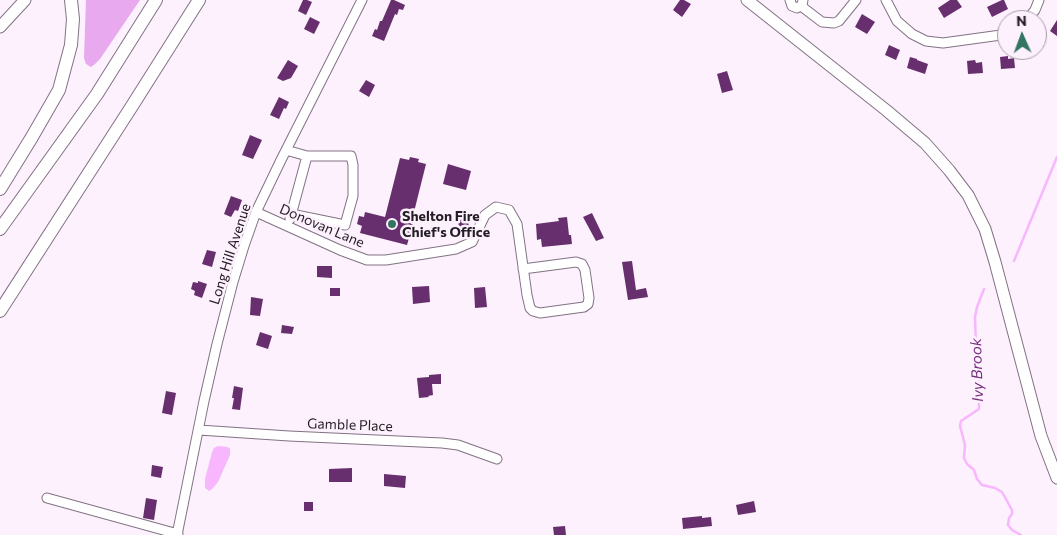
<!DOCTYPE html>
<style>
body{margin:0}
#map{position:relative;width:1057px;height:535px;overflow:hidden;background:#fcf1fd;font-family:Commissioner,sans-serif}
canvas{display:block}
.north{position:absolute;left:997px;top:10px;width:50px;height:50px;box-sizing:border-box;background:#fcf1fd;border:1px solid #a69ca6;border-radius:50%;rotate:358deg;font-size:14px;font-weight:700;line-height:20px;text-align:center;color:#241d24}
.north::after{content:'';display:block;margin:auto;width:18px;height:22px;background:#347463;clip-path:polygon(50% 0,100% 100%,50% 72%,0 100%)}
</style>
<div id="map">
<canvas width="1057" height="535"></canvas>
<div class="north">N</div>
</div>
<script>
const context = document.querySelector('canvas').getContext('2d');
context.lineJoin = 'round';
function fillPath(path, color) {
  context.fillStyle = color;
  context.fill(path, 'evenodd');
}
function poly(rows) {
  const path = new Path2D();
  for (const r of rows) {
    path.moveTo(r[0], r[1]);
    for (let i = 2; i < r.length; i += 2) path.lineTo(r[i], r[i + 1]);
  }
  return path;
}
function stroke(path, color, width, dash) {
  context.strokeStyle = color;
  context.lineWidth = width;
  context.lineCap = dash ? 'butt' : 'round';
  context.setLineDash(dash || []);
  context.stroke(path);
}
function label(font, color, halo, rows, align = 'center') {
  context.font = font + ' Commissioner,sans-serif';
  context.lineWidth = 5;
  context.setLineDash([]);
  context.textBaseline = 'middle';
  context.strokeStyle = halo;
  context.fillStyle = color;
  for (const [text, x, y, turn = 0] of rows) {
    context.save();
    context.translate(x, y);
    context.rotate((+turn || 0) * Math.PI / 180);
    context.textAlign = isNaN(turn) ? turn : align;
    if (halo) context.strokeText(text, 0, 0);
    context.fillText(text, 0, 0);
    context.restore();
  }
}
const forest = poly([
 [86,0,140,0,100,59,95,64,91,67,86,64,84,58]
]);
const water = poly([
 [218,446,228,447,230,449,230,455,218,482,212,489,209,491,205,488,205,479,212,452,214,448]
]);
const stream = poly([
 [1014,261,1057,157],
 [984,289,977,307,975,317,976,348,978,363,979,409,961,421,960,426,965,445,964,458,967,464,974,470,977,479,982,485,995,488,1002,492,1012,510,1012,514,1009,518,1008,525,1012,530,1021,535]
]);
const building = poly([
 [303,0,307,0,312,2,306,15,298,11],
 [391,0,394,0,405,5,403,10,399,9,397,15,395,14,384,41,372,36,375,29,377,30,380,21,382,21],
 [680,0,684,0,691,4,682,17,673,10],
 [950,0,957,0,962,7,944,18,938,8],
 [1002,0,1004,0,1008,9,992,17,987,7],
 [862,14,875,22,867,34,855,27],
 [310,17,320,22,314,34,304,29],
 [1057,20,1057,36,1050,31],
 [1037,36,1044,46,1037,52],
 [889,45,900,50,896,60,885,55],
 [1008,56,1008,59,1014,58,1015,68,1001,69,1000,57],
 [910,57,917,59,917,60,928,64,925,74,907,68],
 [288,60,298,66,291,78,283,81,277,78],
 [975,60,976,63,982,62,983,73,968,74,967,61],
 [727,71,733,90,722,93,717,74],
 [366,80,375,85,369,97,359,91],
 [279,97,289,102,286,109,284,108,279,119,270,115],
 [250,135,262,140,253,159,242,155],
 [410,157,419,159,418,162,426,164,411,224,413,224,407,245,360,233,362,226,357,224,359,216,364,217,365,212,385,217,400,158,409,160],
 [448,164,471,171,466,190,443,184],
 [231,196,242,200,238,211,235,210,231,217,224,214],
 [467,211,469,227,459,228,457,213],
 [592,213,604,238,596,241,583,217],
 [567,217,569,235,571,235,572,244,542,247,541,239,537,240,536,224,559,221,558,218],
 [207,250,216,252,212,267,202,264],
 [632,261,636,290,646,288,648,297,628,300,622,262],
 [317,266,332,266,332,278,317,277],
 [198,281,207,284,202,298,194,295,195,291,191,289,193,282,198,283],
 [429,286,430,302,413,304,412,287],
 [485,287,487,307,475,308,474,288],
 [330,288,340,288,340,296,330,296],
 [251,297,263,299,260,316,250,315],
 [282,325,294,327,292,334,281,333],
 [260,332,272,336,268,349,256,345],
 [441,374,441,384,432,384,433,395,428,396,429,397,419,398,417,378,429,377,429,375],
 [234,386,243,388,240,410,232,409,234,398,232,398],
 [166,391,176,393,172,415,162,413],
 [152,465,163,467,161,478,151,476],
 [352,468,352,482,329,482,329,469],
 [384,474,406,476,405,488,384,486],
 [146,498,157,500,154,520,143,518],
 [754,501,756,512,738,515,736,505],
 [304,502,313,502,313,511,304,511],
 [702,516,702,518,711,517,712,526,683,529,682,518],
 [565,526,566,535,554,535,553,527]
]);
const minor = poly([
 [790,0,792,6,797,8,802,5,803,0],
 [886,0,897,21,912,34,926,41,943,43,1001,35,1007,33],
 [801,6,822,22,834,23,839,21,856,0],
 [1027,20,1035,10,1039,0],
 [286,150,307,156,290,219],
 [256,212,340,250,367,260,386,260,456,249,472,242,485,215,496,207,509,210,517,224,527,295,530,308,533,311,540,313,584,307,588,304,589,298,585,270,582,264,576,262,523,269],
 [291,214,345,225,353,196,353,165,351,156,307,156],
 [199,430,289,436,442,443,458,445,497,459],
 [47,498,178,534],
 [177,535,204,401,217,344,233,282,244,246,256,212,281,160,362,0]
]);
const major = poly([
 [747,0,886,110,925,143,949,170,968,195,985,229,995,262,1041,436,1057,478],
 [0,27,25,0]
]);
const highway = poly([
 [0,189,32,137,59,90,71,45,73,19,71,0],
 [0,229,97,94,156,0],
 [0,311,132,106,199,0]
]);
const markers = [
 [392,224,5,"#347463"]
];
const poiNames = [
 ["Shelton Fire",402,216],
 ["Chief's Office",402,232]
];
const streetNames = [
 ["Donovan Lane",322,226,23],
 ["Long Hill Avenue",230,254,-72],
 ["Gamble Place",350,425,2]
];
const waterNames = [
 ["Ivy Brook",977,370,-92]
];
fillPath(forest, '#e8a9ee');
fillPath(water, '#f7b6fd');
stroke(stream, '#f7b6fd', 2.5);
fillPath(building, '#672f6d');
stroke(minor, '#827284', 11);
stroke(major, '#827284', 13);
stroke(highway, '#827284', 14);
stroke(minor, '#fff', 9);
stroke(major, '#fff', 11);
stroke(highway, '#fff', 12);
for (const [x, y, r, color] of markers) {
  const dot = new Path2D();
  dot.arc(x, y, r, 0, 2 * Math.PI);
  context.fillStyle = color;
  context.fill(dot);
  stroke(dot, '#fcf1fd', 2);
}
label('bold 14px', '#241d24', '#fcf1fd', poiNames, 'left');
label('14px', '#241d24', '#fcf1fd', streetNames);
label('italic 15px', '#7a3082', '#fcf1fd', waterNames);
</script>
